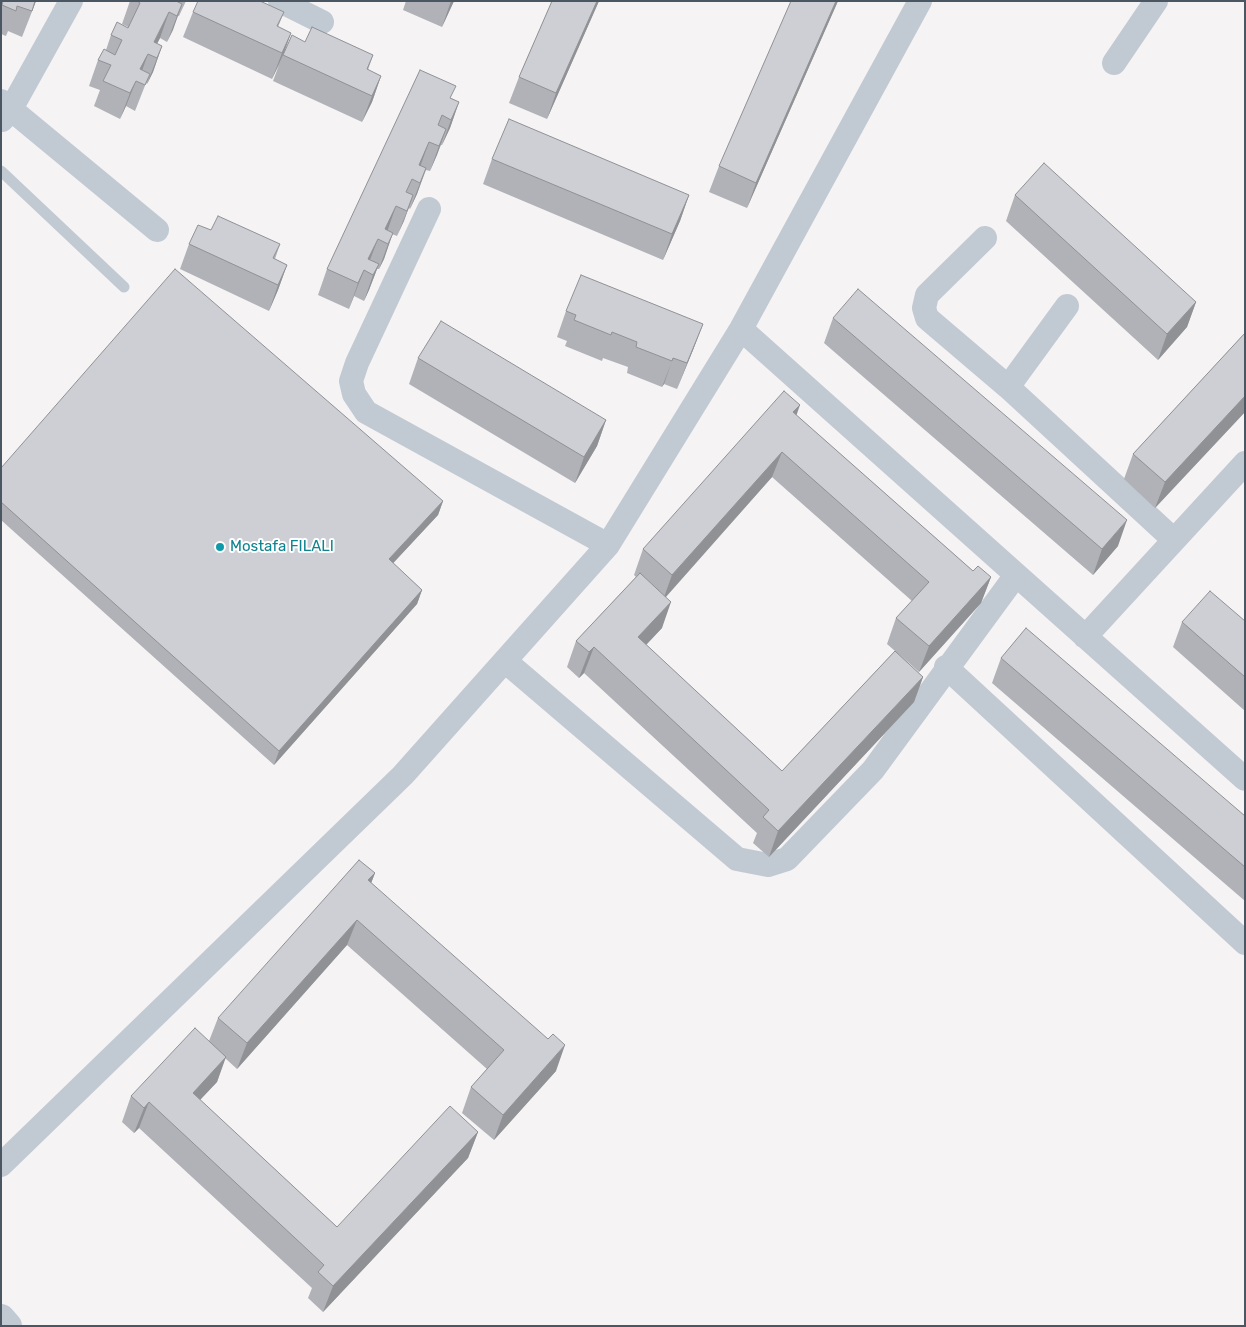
<!DOCTYPE html>
<style>
body{margin:0}
#map{position:relative;width:1246px;height:1327px;overflow:hidden;background:#f5f3f3;font-family:Rubik,sans-serif}
canvas{display:block}
.frame{position:absolute;inset:0;border:2px solid #4a5661;pointer-events:none}
</style>
<div id="map">
<canvas width="1246" height="1327"></canvas>
<div class="frame"></div>
</div>
<script>
const context = document.querySelector('canvas').getContext('2d');
context.lineJoin = 'round';
function poly(rows) {
  const path = new Path2D();
  for (const r of rows) {
    path.moveTo(r[0], r[1]);
    for (let i = 2; i < r.length; i += 2) path.lineTo(r[i], r[i + 1]);
  }
  return path;
}
function stroke(path, color, width, dash) {
  context.strokeStyle = color;
  context.lineWidth = width;
  context.lineCap = dash ? 'butt' : 'round';
  context.setLineDash(dash || []);
  context.stroke(path);
}
function fillPath(path, color) {
  context.fillStyle = color;
  context.fill(path, 'evenodd');
}
function label(font, color, halo, rows, align = 'center') {
  context.font = font + ' Rubik,sans-serif';
  context.lineWidth = 4;
  context.setLineDash([]);
  context.textBaseline = 'middle';
  context.strokeStyle = halo;
  context.fillStyle = color;
  for (const [text, x, y, turn = 0] of rows) {
    context.save();
    context.translate(x, y);
    context.rotate((+turn || 0) * Math.PI / 180);
    context.textAlign = isNaN(turn) ? turn : align;
    if (halo) context.strokeText(text, 0, 0);
    context.fillText(text, 0, 0);
    context.restore();
  }
}
const service = poly([
 [1,171,124,287]
]);
const minor = poly([
 [280,1,322,22],
 [1114,63,1156,1],
 [1,101,157,230],
 [2,120,11,109,71,1],
 [429,209,357,363,351,381,354,394,366,412,608,545],
 [985,238,927,295,924,308,927,318,1008,387,1174,540],
 [741,329,1245,779],
 [1008,387,1067,306],
 [1085,637,1245,463],
 [505,661,737,859,768,865,787,859,873,770,1016,575],
 [946,667,1245,943],
 [1,1165,403,775,608,545,741,329,920,1]
]);
const tertiary = poly([
 [1,1318,8,1326]
]);
const wall = poly([
 [1,1,36,1,22,37,8,31,6,36,1,34],
 [130,1,186,1,179,16,178,16,167,42,160,38,157,44,162,46,153,72,147,84,146,83,135,111,126,106,120,119,94,106,100,90,89,86,98,60,106,50,111,35,128,28,128,27,122,24],
 [406,1,454,1,442,27,403,10],
 [552,1,599,1,547,119,509,103,519,77],
 [838,1,747,208,709,192,719,166],
 [193,12,284,12,278,27,291,33,285,50,305,42,373,55,368,70,381,76,372,102,362,122,273,81,279,65,272,79,183,37],
 [451,98,459,102,450,128,442,145,441,145,430,171,426,170,417,194,410,209,409,208,397,236,392,234,384,259,379,269,377,269,369,290,364,301,354,296,349,309,318,295,327,269],
 [492,159,689,195,680,221,663,260,483,184],
 [1015,195,1196,302,1187,327,1158,360,1006,221],
 [211,230,280,244,275,259,287,265,278,290,269,311,180,269,189,244],
 [566,311,703,324,693,350,677,389,664,384,662,387,627,373,628,367,603,358,602,361,565,346,567,341,557,337],
 [833,318,1118,546,1093,575,824,343],
 [1245,333,1245,412,1155,508,1124,479,1133,454],
 [418,358,606,420,597,446,575,483,409,384],
 [796,415,973,571,991,577,981,603,919,672,898,653,923,677,914,702,769,857,753,843,757,833,584,673,579,678,567,667,576,641,636,577,634,575,643,549],
 [772,477,912,601,896,618,887,644,895,651,782,771,646,645,662,628,666,597],
 [1,468,443,501,438,515,393,563,422,590,417,604,274,765,1,520],
 [1245,621,1245,711,1173,647,1182,622],
 [1001,658,1245,816,1245,901,992,683],
 [375,873,371,883,556,1071,494,1140,462,1113,471,1087,487,1069,347,945,237,1069,225,1058,217,1082,200,1100,337,1227,478,1132,468,1158,323,1312,308,1298,312,1288,139,1128,134,1133,122,1122,131,1096,209,1041,218,1018]
]);
const shadedWall = poly([
 [35,1,36,1,22,37,32,11],
 [451,1,454,1,442,27],
 [597,1,599,1,547,119,556,93],
 [836,1,838,1,747,208,756,183],
 [182,4,173,30,167,42,177,16],
 [169,12,160,38,151,55,154,42],
 [291,33,283,55,272,79,282,53],
 [162,46,153,72,147,84,157,58],
 [148,54,139,79,140,69],
 [381,76,372,102,362,122,372,96],
 [136,81,126,106,120,119,130,93],
 [459,102,450,128,442,145,451,120],
 [446,129,437,155,430,171,439,146],
 [429,142,420,167,419,165],
 [426,168,417,194,410,209,420,183],
 [413,195,404,221,397,236,407,211],
 [689,195,680,221,663,260,672,234],
 [396,206,387,232,385,229],
 [393,233,384,259,379,269,388,244],
 [378,239,368,265,368,259],
 [379,264,369,290,364,301,373,275],
 [287,265,278,290,269,311,278,285],
 [364,270,349,309,358,283],
 [1196,302,1187,327,1158,360,1167,334],
 [703,324,693,350,677,389,687,363],
 [673,358,664,384,662,387,672,361],
 [1245,396,1245,412,1155,508,1165,482],
 [800,405,791,431,793,412],
 [606,420,597,446,575,483,584,457],
 [782,452,772,477,663,600,672,575],
 [443,501,438,515,384,573,389,559],
 [1127,520,1118,546,1093,575,1102,549],
 [991,577,981,603,919,672,929,646],
 [422,590,417,604,274,765,279,751],
 [671,602,662,628,629,663,638,637],
 [594,647,584,673,579,678,589,652],
 [923,677,914,702,769,857,778,831],
 [375,873,365,899,368,880],
 [357,920,347,945,237,1069,247,1043],
 [565,1045,556,1071,494,1140,503,1115],
 [226,1057,217,1082,183,1118,193,1093],
 [149,1102,139,1128,134,1133,144,1108],
 [478,1132,468,1158,323,1312,333,1286]
]);
const building = poly([
 [3,1,35,1,32,11,17,6,16,11,2,5,3,1],
 [137,1,176,1,182,4,177,16,169,12,154,42,162,46,157,58,148,54,140,69,150,74,145,85,136,81,130,93,103,81,111,65,98,60,104,49,115,55,122,40,111,35,117,22,128,28,140,3,137,1],
 [198,1,260,1,284,12,277,26,291,33,282,53,193,12,198,1],
 [552,1,597,1,556,93,519,77,552,1],
 [791,1,836,1,756,183,719,166,791,1],
 [312,27,373,55,367,69,381,76,372,96,283,55,292,35,305,42,312,27],
 [420,70,456,86,450,98,459,102,451,120,442,115,438,125,446,129,439,146,429,142,419,165,426,168,420,183,412,179,406,192,413,195,407,211,396,206,385,229,393,233,388,244,378,239,368,259,379,264,373,275,364,270,358,283,327,269,420,70],
 [509,119,689,195,672,234,492,159,509,119],
 [1044,163,1196,302,1167,334,1015,195,1044,163],
 [218,216,280,244,273,258,287,265,278,285,189,244,198,225,211,230,218,216],
 [175,269,443,501,389,559,422,590,279,751,1,502,1,468,175,269],
 [581,275,703,324,687,363,673,358,672,361,636,347,637,342,612,332,611,335,574,320,576,315,566,311,581,275],
 [858,289,1127,520,1102,549,833,318,858,289],
 [441,321,606,420,584,457,418,358,441,321],
 [1245,333,1245,396,1165,482,1133,454,1245,333],
 [784,391,800,405,793,412,973,571,978,566,991,577,929,646,896,618,929,582,782,452,672,575,643,549,784,391],
 [640,573,671,602,638,637,782,771,895,651,923,677,778,831,763,817,769,810,594,647,589,652,576,641,640,573],
 [1210,591,1245,621,1245,677,1182,622,1210,591],
 [1026,628,1245,816,1245,867,1001,658,1026,628],
 [359,860,375,873,368,880,548,1039,553,1034,565,1045,503,1115,471,1087,504,1050,357,920,247,1043,218,1018,359,860],
 [195,1028,226,1057,193,1093,337,1227,450,1106,478,1132,333,1286,318,1272,324,1265,149,1102,144,1108,131,1096,195,1028]
]);
const markers = [
 [220,547,5,"#0f9aa8"]
];
const cultureNames = [
 ["Mostafa FILALI",230,547]
];
stroke(service, '#c1cad2', 11);
stroke(minor, '#c1cad2', 24);
stroke(tertiary, '#c1cad2', 28);
fillPath(wall, '#b0b2b7');
fillPath(shadedWall, '#909195');
fillPath(building, '#cdcfd5');
stroke(building, '#909195', 1);
for (const [x, y, r, color] of markers) {
  const dot = new Path2D();
  dot.arc(x, y, r, 0, 2 * Math.PI);
  context.fillStyle = color;
  context.fill(dot);
  stroke(dot, '#fff', 2);
}
label('15px', '#0d838f', '#fff', cultureNames, 'left');
</script>
